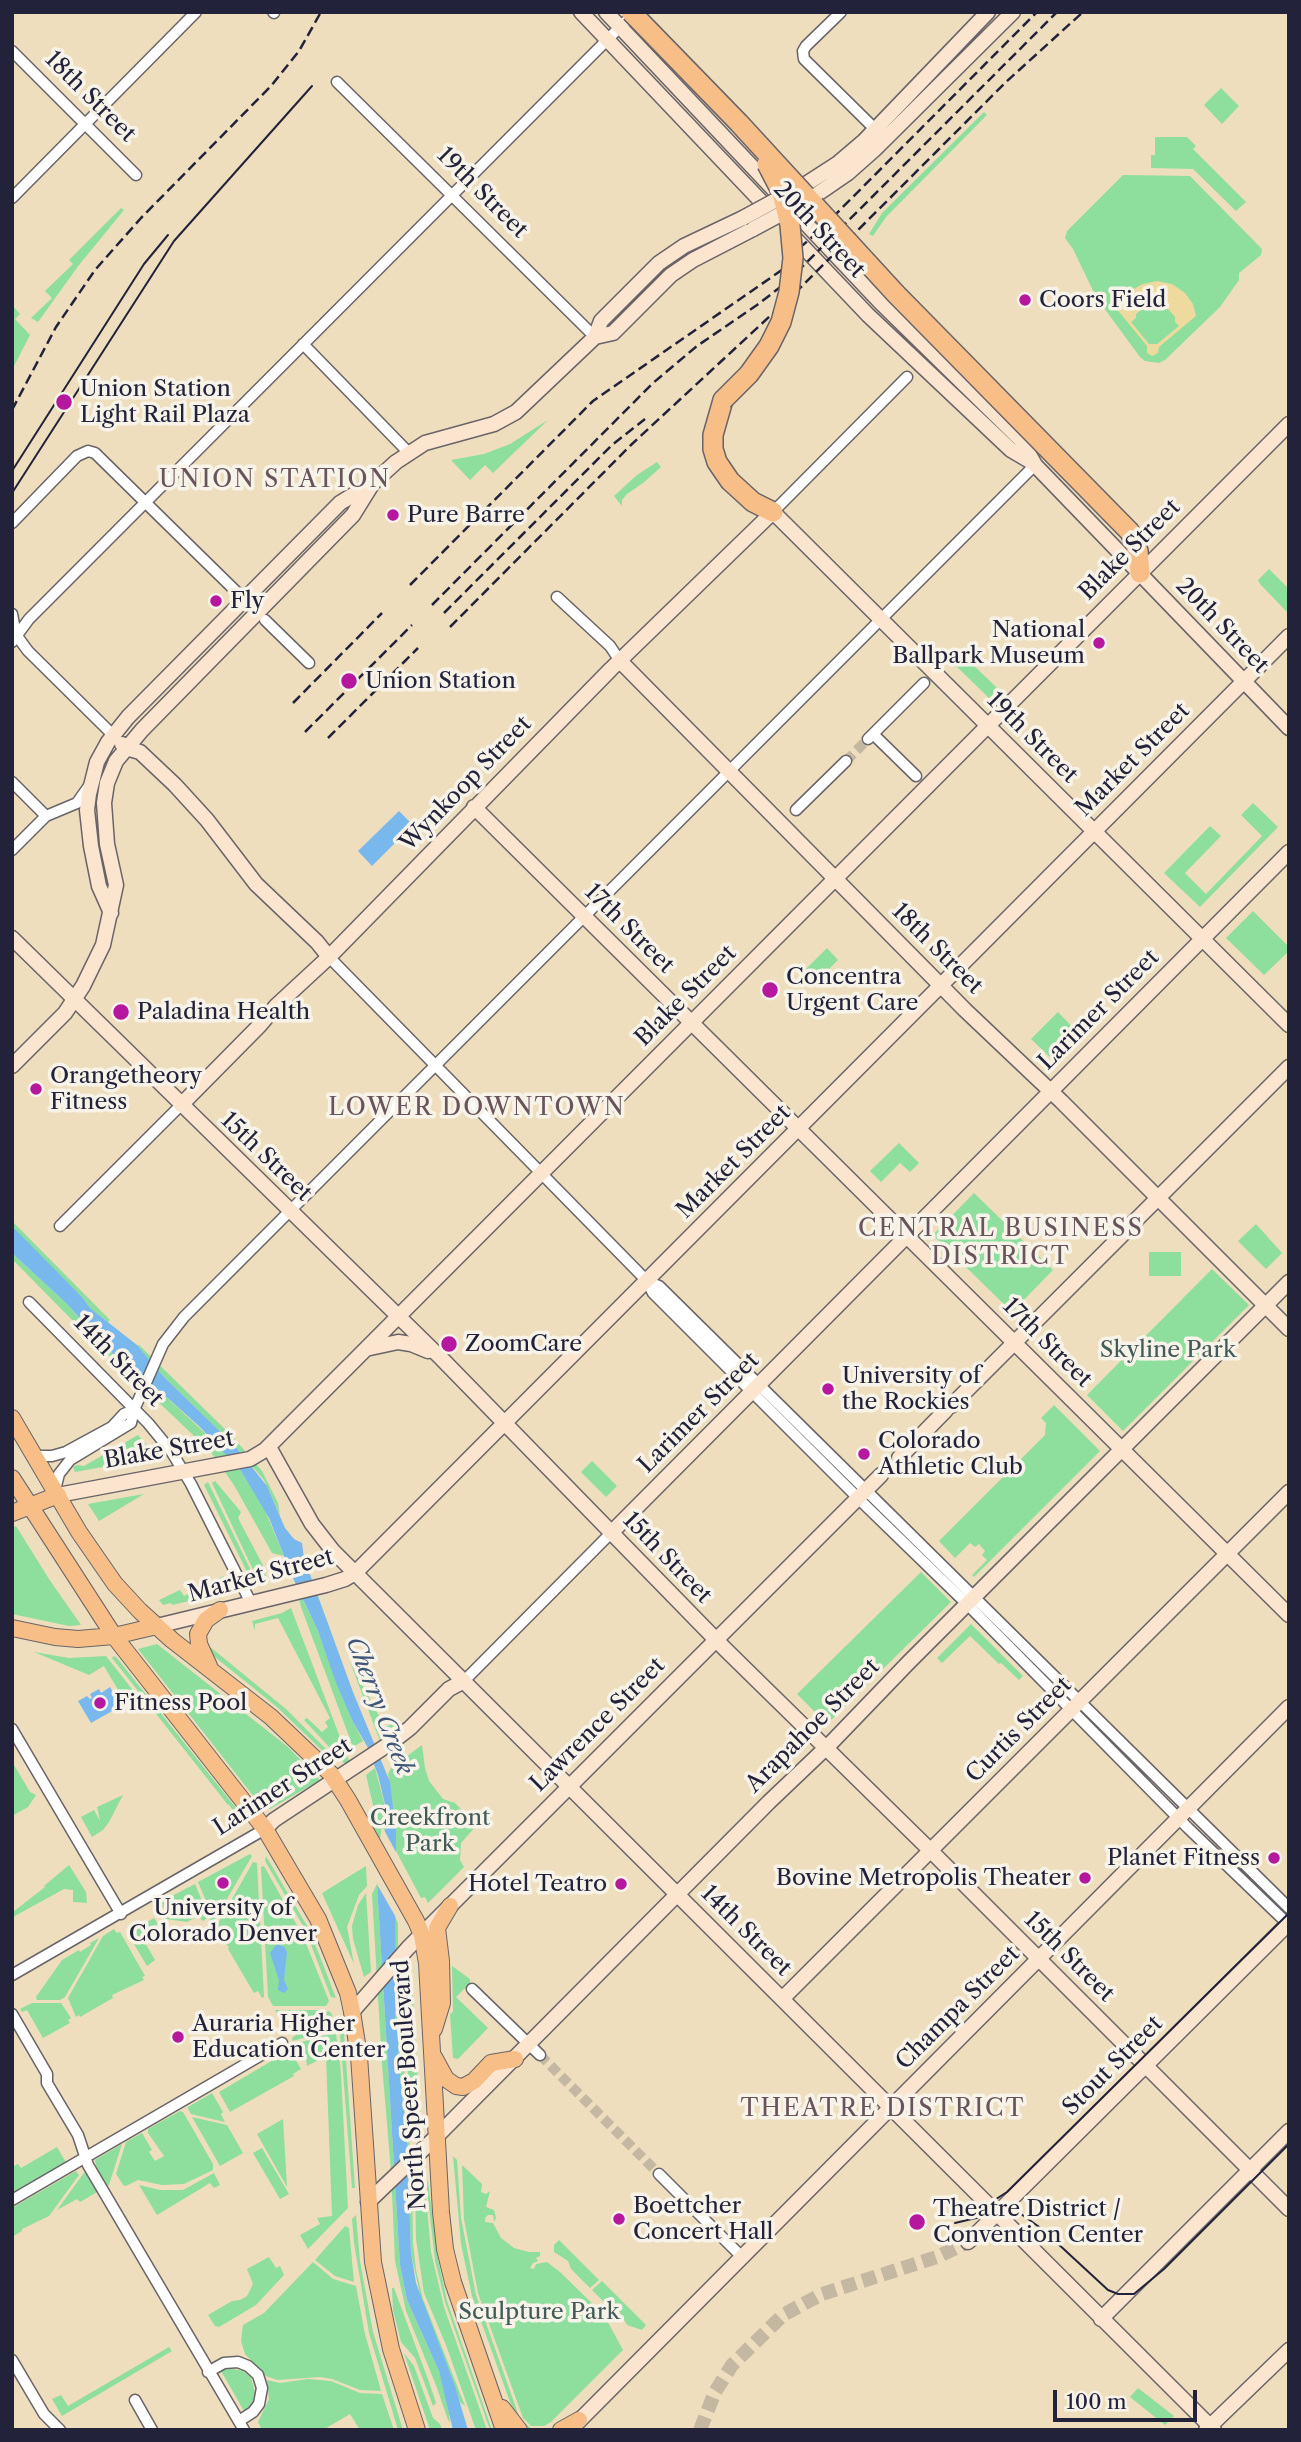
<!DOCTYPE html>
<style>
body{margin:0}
#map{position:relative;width:1301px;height:2442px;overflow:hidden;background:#eedebd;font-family:"Libre Caslon Text",serif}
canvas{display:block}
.frame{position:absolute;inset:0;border:14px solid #22223b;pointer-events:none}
.scale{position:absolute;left:1053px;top:2390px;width:144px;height:32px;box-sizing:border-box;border:4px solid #22223b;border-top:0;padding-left:9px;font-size:21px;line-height:24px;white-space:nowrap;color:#22223b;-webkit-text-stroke:5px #f7f3e8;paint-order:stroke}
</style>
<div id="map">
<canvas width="1301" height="2442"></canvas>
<div class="frame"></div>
<div class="scale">100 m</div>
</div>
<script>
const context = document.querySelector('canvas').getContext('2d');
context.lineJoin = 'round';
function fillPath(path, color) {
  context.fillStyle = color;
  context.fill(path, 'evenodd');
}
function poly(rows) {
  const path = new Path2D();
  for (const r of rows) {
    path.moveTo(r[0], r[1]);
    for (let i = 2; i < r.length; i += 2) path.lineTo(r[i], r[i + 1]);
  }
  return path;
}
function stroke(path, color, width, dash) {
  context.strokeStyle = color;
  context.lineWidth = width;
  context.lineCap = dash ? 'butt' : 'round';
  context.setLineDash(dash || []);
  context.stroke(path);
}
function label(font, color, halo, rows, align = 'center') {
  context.font = font + ' "Libre Caslon Text",serif';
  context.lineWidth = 7;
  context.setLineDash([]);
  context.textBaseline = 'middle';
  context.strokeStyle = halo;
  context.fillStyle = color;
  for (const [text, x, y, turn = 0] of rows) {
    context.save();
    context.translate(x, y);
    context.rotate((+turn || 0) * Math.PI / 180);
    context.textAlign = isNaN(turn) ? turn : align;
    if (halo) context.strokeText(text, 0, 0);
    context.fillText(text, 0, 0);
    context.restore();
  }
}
const green = poly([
 [1221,88,1239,106,1222,124,1204,105],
 [984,112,987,115,886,217,873,236,869,234,882,213],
 [1155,137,1187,137,1196,146,1193,149,1246,202,1236,211,1193,169,1151,168,1151,155,1155,155],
 [1123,175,1190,176,1262,249,1261,255,1239,273,1239,280,1220,307,1165,360,1159,363,1145,361,1140,357,1096,297,1073,249,1065,238,1067,231],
 [121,208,124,210,79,265,38,322,31,318,52,298,45,291,73,264,69,260],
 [12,305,20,314,15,319,30,335,12,370,12,354,14,354],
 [548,420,493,473,485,465,470,480,451,460,484,454,510,444],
 [657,462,661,467,643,483,627,494,622,500,622,506,614,496,637,475],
 [1269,569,1289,589,1287,612,1260,584,1258,580],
 [965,657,998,689,989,698,956,666],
 [1253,803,1278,827,1200,907,1164,873,1210,826,1221,836,1185,873,1206,894,1262,836,1241,815],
 [1253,911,1289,947,1289,951,1264,975,1226,938],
 [827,948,838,960,814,984,802,973],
 [1058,1012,1077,1032,1051,1058,1031,1039],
 [899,1143,919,1163,910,1172,900,1163,881,1182,870,1171],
 [974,1193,1053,1270,1012,1312,933,1235],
 [12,1221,110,1320,108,1322,90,1308,83,1298,36,1252,12,1226],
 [1256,1224,1282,1253,1266,1269,1238,1241],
 [1149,1252,1181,1252,1181,1276,1149,1276],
 [12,1253,66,1303,115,1356,161,1392,221,1448,241,1471,264,1508,284,1556,272,1553,234,1485,210,1451,74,1322,12,1259],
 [1212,1269,1249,1305,1123,1431,1087,1395],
 [137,1345,139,1345,232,1436,262,1471,278,1503,280,1515,264,1480,235,1446,162,1375],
 [1054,1405,1100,1451,974,1577,972,1575,987,1560,982,1555,985,1551,979,1544,975,1547,970,1543,955,1558,939,1541,1045,1435,1046,1423,1041,1418],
 [138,1435,155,1455,153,1458,75,1472,73,1467,77,1465,84,1466],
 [592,1461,617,1486,606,1497,581,1472],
 [215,1481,241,1512,238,1518,266,1571,265,1579,259,1579,256,1576,212,1483],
 [208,1482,258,1585,254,1586,204,1485],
 [144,1494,99,1521,88,1504],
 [16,1526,49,1579,81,1625,69,1626,12,1614,12,1528],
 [921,1572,951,1602,827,1724,797,1694],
 [224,1576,231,1591,172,1605,171,1603,163,1605,159,1600,180,1590,184,1596],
 [296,1585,318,1631,353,1722,363,1741,353,1747,301,1607],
 [291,1608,349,1761,345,1764,304,1720,307,1718,322,1732,328,1727,325,1722,330,1718,278,1618,255,1624,255,1631,252,1621,282,1613],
 [971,1624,1023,1676,1019,1680,1001,1663,999,1664,970,1636,942,1663,937,1658],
 [157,1644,288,1747,320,1780,270,1809,262,1807,138,1649],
 [209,1646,286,1709,337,1760,334,1762,277,1707,205,1649],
 [34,1652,69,1658,106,1656,139,1698,137,1699,141,1706,131,1712,104,1666,89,1675],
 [114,1656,117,1658,232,1803,240,1813,237,1815,229,1805,231,1803,228,1805,112,1658],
 [350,1662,385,1727,395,1723,398,1727,380,1741],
 [422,1745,425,1768,429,1781,443,1799,455,1803,477,1825,461,1843,460,1860,464,1867,428,1903,425,1897,421,1898,395,1849,395,1822,388,1774,391,1768],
 [14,1765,30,1792,36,1795,28,1807,12,1816,12,1767],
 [375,1768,389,1821,385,1828,380,1862,374,1866,374,1809,366,1775],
 [123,1795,109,1822,103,1830,92,1837,81,1817,94,1810,100,1821,97,1807],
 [250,1854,252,1856,213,1923,210,1920,208,1906,198,1882],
 [266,1856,310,1931,336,1998,331,1997,305,1929,265,1861],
 [253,1862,257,1863,264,1997,262,1998,258,1991,254,1993,228,1949,229,1947,217,1935,221,1932,216,1927],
 [69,1865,86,1892,87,1903,73,1902,73,1890,64,1889,13,1917,13,1912,45,1887,44,1886],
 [264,1866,303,1936,329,2001,326,2006,273,2006,268,1997,261,1867],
 [366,1866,367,1886,359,1895,347,1927,354,1964,322,1893],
 [195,1884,206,1910,206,1919,203,1921,198,1916,187,1922,166,1919,174,1908,172,1905,155,1910,158,1903],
 [377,1884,400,2265,407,2300,439,2371,447,2398,450,2422,448,2420,437,2388,406,2311,395,2261,391,2171,382,2064,372,1894],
 [366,1893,371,1972,364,1977,353,1939,352,1926,358,1905],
 [394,1915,398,1923,398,1983,412,2180,413,2243,416,2270,423,2299,465,2406,460,2402,421,2299,411,2253,407,2137,399,2067,398,2037,395,2022],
 [154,1918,158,1924,140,1934,155,1960,147,1966,128,1934],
 [114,1929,117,1933,120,1932,145,1976,142,1977,144,1980,112,1995,113,1998,80,2017,79,2015,76,2017,68,1998,103,1936],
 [99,1938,65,1997,60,2000,37,2000,36,1997,62,1960,79,1950,80,1952,91,1945,90,1943],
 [452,1966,470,1979,470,1983,456,1997,488,2028,458,2059,453,2058,450,2014,453,2012],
 [411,1967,421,2130,412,2140,402,1978],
 [32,2003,61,2003,71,2018,68,2020,70,2023,43,2038,27,2010,22,2012,20,2009],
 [275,2010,319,2010,320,2011,290,2034],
 [329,2011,332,2014,333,2029,293,2041,292,2038,323,2013],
 [344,2032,355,2188,352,2188,340,2034],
 [333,2033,336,2035,339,2052,341,2075,348,2208,308,2249,300,2235,320,2224,317,2218,332,2216,326,2056,307,2066,306,2057,301,2060,294,2048,297,2047,295,2044],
 [290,2050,301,2069,293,2074,294,2076,230,2112,219,2092],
 [212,2093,223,2112,221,2114,225,2122,191,2114,188,2109,188,2107],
 [180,2111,183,2112,213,2164,213,2170,184,2184,162,2185,138,2180,126,2186,123,2185,116,2174,126,2142,142,2133,152,2150,149,2152,155,2161,164,2156,148,2133,148,2129],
 [192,2117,227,2125,243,2153,220,2166],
 [283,2119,287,2187,257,2134],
 [122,2144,109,2185,104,2188,98,2174,95,2160],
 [57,2147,67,2164,12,2196,12,2167,18,2164,21,2168],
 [262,2148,289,2194,280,2199,253,2153],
 [453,2156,457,2160,461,2218,476,2295,520,2419,533,2430,525,2430,515,2416,472,2296,461,2244],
 [462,2165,482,2184,481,2192,486,2194,490,2191,486,2207,494,2210,496,2218,494,2222,493,2215,488,2215,485,2218,485,2222,493,2223,501,2238,514,2248,529,2252,540,2252,540,2256,536,2258,538,2261,533,2263,530,2268,534,2269,536,2264,547,2262,560,2272,604,2315,623,2350,551,2422,544,2426,531,2426,523,2418,478,2293,464,2219],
 [86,2170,99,2191,80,2202,77,2199,57,2210],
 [76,2171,79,2175,49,2216,22,2229,22,2231,12,2237,12,2208],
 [214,2173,220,2185,214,2188,210,2183,157,2215,139,2185,160,2190,183,2190],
 [421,2173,424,2174,431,2252,444,2307,487,2430,476,2430,446,2345,424,2293,416,2239,415,2177],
 [426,2181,428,2181,438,2259,447,2301,492,2430,490,2430,445,2302,435,2260],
 [356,2215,360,2261,373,2332,403,2430,398,2430,369,2333,354,2243,352,2219],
 [345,2226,349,2228,354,2282,335,2276,315,2260],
 [559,2240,599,2280,590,2288,571,2269,568,2261,554,2252,554,2245],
 [269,2257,276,2268,280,2266,284,2275,256,2305,219,2327,215,2326,208,2315,232,2301,240,2300,247,2296,253,2284,247,2269],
 [313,2262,333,2279,356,2286,365,2334,381,2391,360,2390,332,2379,320,2377,277,2380,266,2376,245,2354,241,2341,243,2325,264,2313],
 [602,2281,646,2325,642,2330,627,2325,618,2309,607,2305,592,2290],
 [392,2288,394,2288,429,2382,436,2403,433,2406,415,2358,401,2342,393,2310],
 [169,2347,172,2351,62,2416,52,2399,61,2395,68,2406],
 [404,2353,414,2366,433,2418,440,2424,442,2430,430,2430],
 [228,2368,243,2371,251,2377,255,2393,252,2405,248,2410,244,2411,221,2371],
 [308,2379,331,2381,360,2393,382,2394,394,2430,360,2430,350,2414,323,2430,262,2430,258,2422,269,2399,267,2380,280,2383],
 [1138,2388,1174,2416,1165,2425,1130,2397]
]);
const sand = poly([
 [1157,281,1172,284,1185,293,1193,304,1196,316,1159,347,1158,353,1152,356,1147,353,1147,346,1116,308,1130,291,1143,284],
 [1154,299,1160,300,1175,317,1175,322,1179,326,1157,344,1149,344,1131,322,1136,318,1136,314]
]);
const water = poly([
 [399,811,413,825,372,866,358,851],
 [12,1226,83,1298,90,1308,137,1345,163,1376,235,1446,267,1486,285,1528,294,1539,302,1543,304,1558,353,1692,390,1782,396,1832,395,2022,398,2037,399,2067,407,2137,411,2253,416,2283,455,2386,468,2430,453,2430,439,2371,407,2300,400,2265,377,1884,385,1828,389,1821,378,1775,367,1746,353,1722,335,1680,318,1631,292,1576,269,1518,241,1471,200,1427,161,1392,115,1356,66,1303,12,1253],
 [110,1687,121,1706,91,1723,78,1701,87,1696,90,1699,92,1698,90,1694,99,1689,101,1693],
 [277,1944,284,1947,287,1952,284,1980,288,1989,284,1993,278,1990,279,1980,270,1953]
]);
const pier = poly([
 [382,1826,398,1856,398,1921,374,1879]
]);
const streetTunnel = poly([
 [846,761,868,739],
 [540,2055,659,2174]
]);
const secondaryTunnel = poly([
 [881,1475,899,1458],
 [700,2430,715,2392,732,2365,783,2315,822,2294,937,2257,968,2242]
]);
const street = poly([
 [273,12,274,13],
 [841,12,806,46,803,51,804,59,880,134],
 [12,51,136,175],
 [337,82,595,337],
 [12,198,196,12],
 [303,344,409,453],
 [773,512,907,377],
 [12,523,77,456,88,451,95,453,257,612],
 [557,597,610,646,620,661],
 [12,614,16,635],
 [265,620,309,663],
 [14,632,28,651,113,735],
 [12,642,29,619,625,22],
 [873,734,916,776],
 [868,739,924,683],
 [12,782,46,816],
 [796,810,846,761],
 [12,850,46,816,77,803,89,786],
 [329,957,647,1281,653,1293,867,1507,967,1604,1188,1828,1289,1925],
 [60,1226,181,1105],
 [647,1281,659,1286,1289,1908],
 [29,1302,148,1423,171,1451,191,1484,251,1603],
 [34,1456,52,1456,66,1452,112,1427,124,1414,134,1410],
 [55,1490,59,1474,70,1460,131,1423,134,1410,163,1344,184,1317,1035,465],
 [464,1681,611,1533],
 [12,1729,121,1914],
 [12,1975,265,1829],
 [472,1989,540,2055],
 [12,2014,47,2074,47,2083,78,2135,88,2165,244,2430],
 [659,2174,742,2257],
 [12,2200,282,2043],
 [12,2360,44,2414,60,2430],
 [208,2372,224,2363,238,2362,248,2366,258,2375,262,2388,259,2404,253,2412,239,2421],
 [135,2400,152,2430]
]);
const secondary = poly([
 [581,12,773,214],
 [606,12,880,302,1021,440,1035,465,1289,728],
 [806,184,837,164,864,141,988,12],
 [816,195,848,173,874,150,1013,12],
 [789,232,868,315,1011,450,1033,463],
 [595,337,613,333,671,275,693,260,753,229],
 [620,661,965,1010,1061,1101,1289,1329],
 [122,744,126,748,140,752,175,785,207,820,256,884,317,942,329,957],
 [474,807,1289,1615],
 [111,913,99,886,91,846,87,810,89,794,97,762,108,742,128,717,340,503,374,482,396,462,425,443,494,424,516,412,595,337,601,321,659,263,684,246,743,218],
 [12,938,442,1359,725,1649,931,1851,1289,2209],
 [12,1066,65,1013,83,986,103,945,116,885,107,844,104,803,107,783,116,761,142,730,353,515,371,486],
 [181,1105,260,1025,276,1006,329,957,611,669,773,512,1289,1025],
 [1132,1224,1289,1067],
 [370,1348,398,1342,411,1344,428,1351],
 [951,1406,1128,1229],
 [269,1447,312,1524,333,1551,1214,2430],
 [899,1458,946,1410],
 [58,1495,250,1459,265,1450,1289,424],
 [611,1533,1289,852],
 [157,1626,326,1585,345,1579,355,1573,1289,636],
 [265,1829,274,1820,392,1742,410,1728,449,1689,464,1681],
 [782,1999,1289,1492],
 [352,2012,408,1948,881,1475],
 [368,2202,436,2137,769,1802,831,1743,908,1663,1289,1282],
 [968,2242,1289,1923],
 [1101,2319,1289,2131],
 [571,2429,1289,1707],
 [1206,2430,1289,2350]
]);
const primary = poly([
 [12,1418,79,1532,115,1584,140,1611,172,1640,271,1717,331,1774,348,1800,416,1921,422,1935,427,1963,441,2212,445,2249,453,2282,504,2430],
 [12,1478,114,1636,265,1829,318,1919,348,1993,352,2012,359,2056,373,2262,391,2349,417,2430],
 [12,1513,58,1495],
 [12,1628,55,1637,78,1639,114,1636,157,1626],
 [209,1666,199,1644,198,1634,206,1620,220,1610],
 [434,2029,442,2003,441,1961,437,1928,450,1906],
 [434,2057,446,2079,456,2086,463,2087,474,2081,491,2063,515,2059],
 [502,2408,519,2430],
 [561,2430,579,2420]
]);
const highway = poly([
 [723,400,713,435,713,449,717,462,730,481,753,502,773,512],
 [1130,532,1138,551,1140,573]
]);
const tram = poly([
 [12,471,144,264,168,235],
 [12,493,174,241,312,86],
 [948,2214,990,2203,1007,2192,1289,1913],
 [955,2223,997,2213,1021,2214,1042,2229,1108,2290,1118,2294,1134,2294,1164,2269,1289,2144]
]);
const rail = poly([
 [788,258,819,231,1037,12],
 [12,410,56,327,95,270,141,218,271,86,299,51,321,12],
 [410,585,593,401,802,256],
 [432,605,653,383,697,346,757,305,787,282,1057,12],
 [444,613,612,445,645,419],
 [450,627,632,444,797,291,1006,82,1083,12],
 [293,703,382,613],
 [305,732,412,625],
 [328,738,418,648]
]);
const secondaryBridge = poly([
 [743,218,789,193],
 [753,229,816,195]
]);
const highwayBridge = poly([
 [631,12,739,123,896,294,1130,532],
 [723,400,749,374,769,346,781,322,789,292,793,258,790,225,782,193,767,164]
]);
const markers = [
 [1025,300,7,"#b5179e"],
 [64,402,9,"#b5179e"],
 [393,515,7,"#b5179e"],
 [216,601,7,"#b5179e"],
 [1099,643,7,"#b5179e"],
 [349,681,9,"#b5179e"],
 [770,990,9,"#b5179e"],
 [121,1012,9,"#b5179e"],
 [36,1089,7,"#b5179e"],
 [449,1344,9,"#b5179e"],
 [828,1389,7,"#b5179e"],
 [864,1454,7,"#b5179e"],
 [100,1703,7,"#b5179e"],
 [1274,1858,7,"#b5179e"],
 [1085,1878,7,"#b5179e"],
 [223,1883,7,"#b5179e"],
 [621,1884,7,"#b5179e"],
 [178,2037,7,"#b5179e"],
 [619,2219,7,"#b5179e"],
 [917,2222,9,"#b5179e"]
];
const streetNames = [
 ["18th Street",90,97,45],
 ["19th Street",482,193,45],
 ["20th Street",819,230,47],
 ["Blake Street",1130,550,-45],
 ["20th Street",1222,626,46],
 ["19th Street",1032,738,45],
 ["Market Street",1133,760,-45],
 ["Wynkoop Street",466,784,-46],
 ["17th Street",629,929,45],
 ["18th Street",937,949,45],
 ["Blake Street",686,996,-45],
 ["Larimer Street",1099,1010,-45],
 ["15th Street",266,1157,44],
 ["Market Street",734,1162,-45],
 ["17th Street",1047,1343,45],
 ["14th Street",118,1361,46],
 ["Larimer Street",699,1413,-45],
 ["Blake Street",169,1450,-10],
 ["15th Street",667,1558,46],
 ["Market Street",261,1576,-15],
 ["Lawrence Street",598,1725,-45],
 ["Arapahoe Street",813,1726,-45],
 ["Curtis Street",1019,1730,-45],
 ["Larimer Street",283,1787,-33],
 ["14th Street",746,1931,45],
 ["15th Street",1069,1957,45],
 ["Champa Street",958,2008,-45],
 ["Stout Street",1113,2066,-45],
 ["North Speer Boulevard",410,2085,-94]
];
const poiNames = [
 ["Coors Field",1039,300],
 ["Union Station",80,389],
 ["Light Rail Plaza",80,415],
 ["Pure Barre",407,515],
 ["Fly",230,601],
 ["National",1085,630,"right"],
 ["Ballpark Museum",1085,656,"right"],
 ["Union Station",365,681],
 ["Concentra",786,977],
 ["Urgent Care",786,1003],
 ["Paladina Health",137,1012],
 ["Orangetheory",50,1076],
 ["Fitness",50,1102],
 ["ZoomCare",465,1344],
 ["University of",842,1376],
 ["the Rockies",842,1402],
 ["Colorado",878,1441],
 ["Athletic Club",878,1467],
 ["Fitness Pool",114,1703],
 ["Planet Fitness",1260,1858,"right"],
 ["Bovine Metropolis Theater",1071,1878,"right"],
 ["Hotel Teatro",607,1884,"right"],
 ["University of",223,1908,"center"],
 ["Colorado Denver",223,1934,"center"],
 ["Auraria Higher",192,2024],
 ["Education Center",192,2050],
 ["Boettcher",633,2206],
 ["Concert Hall",633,2232],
 ["Theatre District /",933,2209],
 ["Convention Center",933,2235]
];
const parkNames = [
 ["Skyline Park",1168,1350],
 ["Creekfront",430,1818],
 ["Park",430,1844],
 ["Sculpture Park",539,2312]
];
const neighbourhoodNames = [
 ["UNION STATION",275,480],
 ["LOWER DOWNTOWN",477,1108],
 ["CENTRAL BUSINESS",1001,1229],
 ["DISTRICT",1001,1257],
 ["THEATRE DISTRICT",883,2109]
];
const waterNames = [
 ["Cherry Creek",379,1706,69]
];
fillPath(green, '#8ede9d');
fillPath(sand, '#eeda9e');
fillPath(water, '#79b8ed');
fillPath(pier, '#eedebd');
stroke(streetTunnel, '#c5b8a3', 10, [10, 5]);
stroke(secondaryTunnel, '#c5b8a3', 14, [14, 7]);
stroke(street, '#696468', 13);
stroke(secondary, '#696468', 17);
stroke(primary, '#696468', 18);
stroke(highway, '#696468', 22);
stroke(street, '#fff', 10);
stroke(secondary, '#fce5cf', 14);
stroke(primary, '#f7be88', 16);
stroke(highway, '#f7be88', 19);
stroke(tram, '#22223b', 2);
stroke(rail, '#22223b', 2.5, [10, 5]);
stroke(secondaryBridge, '#696468', 17, []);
stroke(highwayBridge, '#696468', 22, []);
stroke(secondaryBridge, '#fce5cf', 14);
stroke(highwayBridge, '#f7be88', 19);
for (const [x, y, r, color] of markers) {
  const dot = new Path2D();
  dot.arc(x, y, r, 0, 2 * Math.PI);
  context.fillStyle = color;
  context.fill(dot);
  stroke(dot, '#f7f3e8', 2.5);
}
label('23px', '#22223b', '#f7f3e8', streetNames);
label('23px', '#22223b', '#f7f3e8', poiNames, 'left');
label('23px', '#425a58', '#f7f3e8', parkNames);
context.letterSpacing = '2px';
label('24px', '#6a545c', '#f7f3e8', neighbourhoodNames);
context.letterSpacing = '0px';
label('italic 24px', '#405679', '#f7f3e8', waterNames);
</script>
